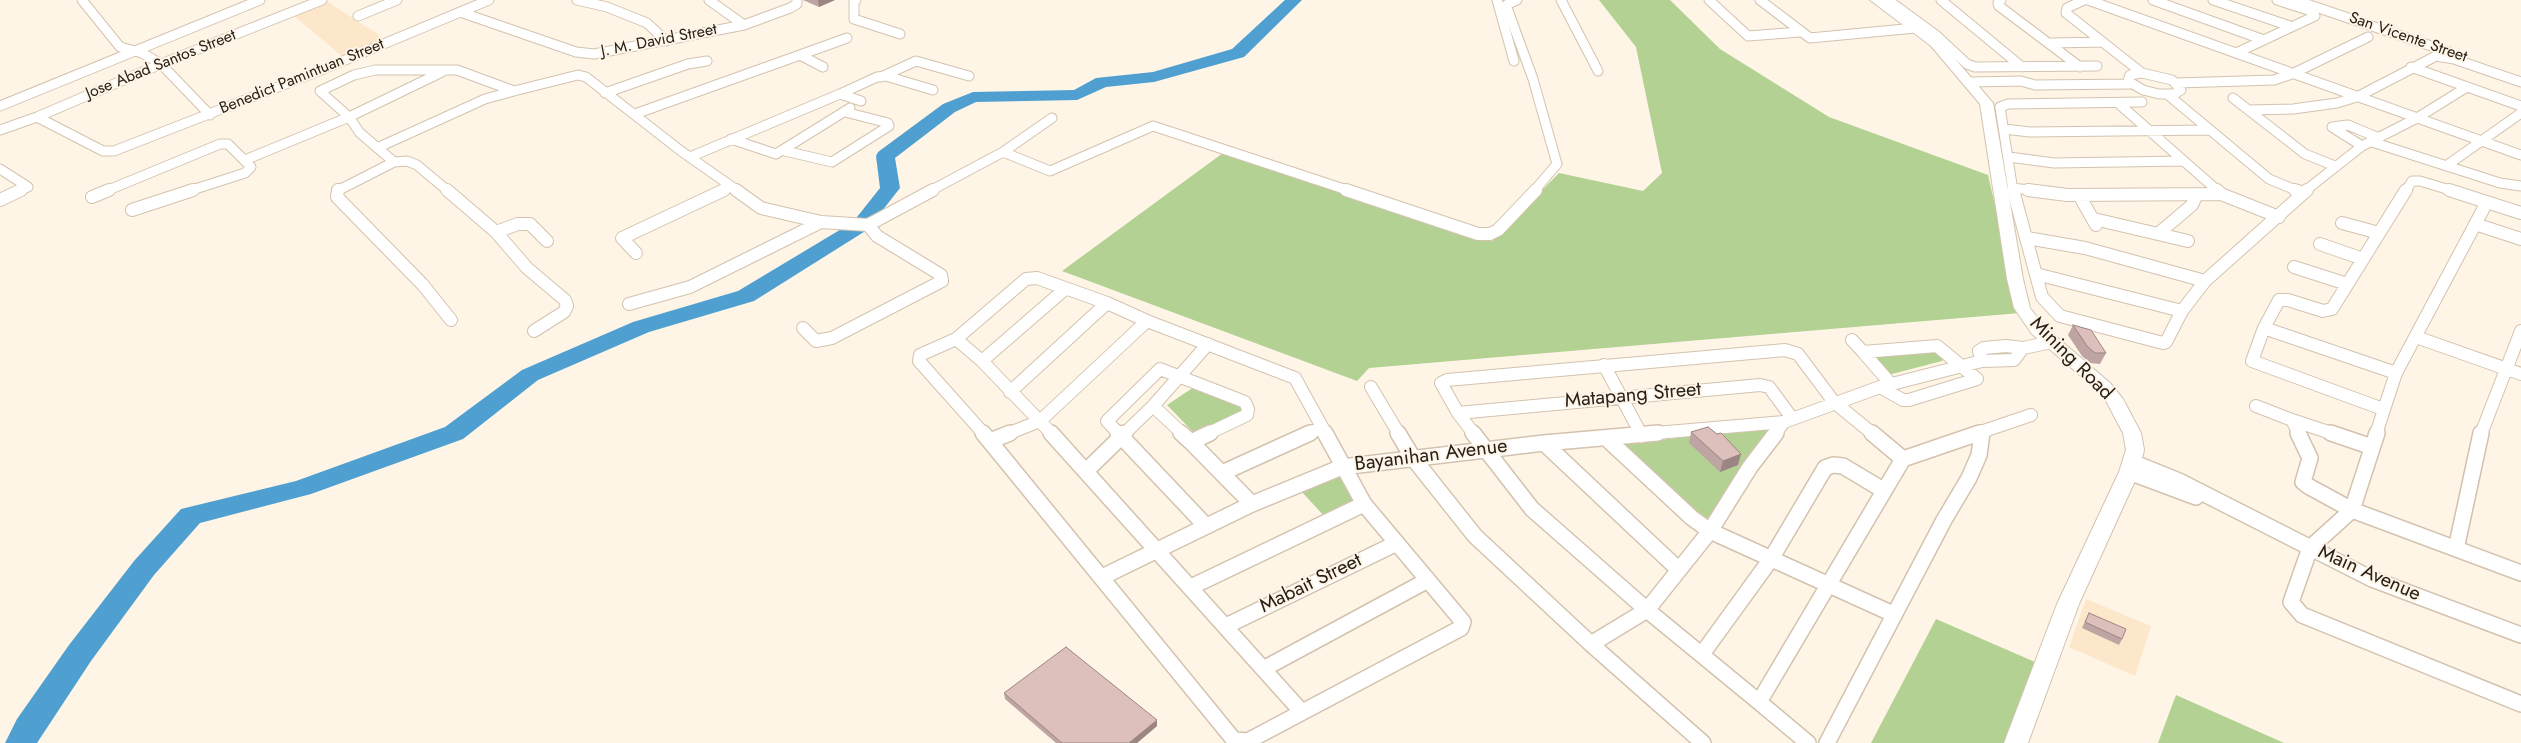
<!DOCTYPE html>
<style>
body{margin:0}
canvas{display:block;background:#fef5e7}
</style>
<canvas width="2521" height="743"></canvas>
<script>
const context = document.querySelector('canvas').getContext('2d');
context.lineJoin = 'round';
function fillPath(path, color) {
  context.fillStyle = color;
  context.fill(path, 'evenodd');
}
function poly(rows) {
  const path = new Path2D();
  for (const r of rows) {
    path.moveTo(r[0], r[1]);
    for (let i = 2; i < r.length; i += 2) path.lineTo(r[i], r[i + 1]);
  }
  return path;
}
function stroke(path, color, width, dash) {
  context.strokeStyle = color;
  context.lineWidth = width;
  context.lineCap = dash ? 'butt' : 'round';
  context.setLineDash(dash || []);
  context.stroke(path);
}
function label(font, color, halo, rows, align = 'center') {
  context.font = font + ' Jost,sans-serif';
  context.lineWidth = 4;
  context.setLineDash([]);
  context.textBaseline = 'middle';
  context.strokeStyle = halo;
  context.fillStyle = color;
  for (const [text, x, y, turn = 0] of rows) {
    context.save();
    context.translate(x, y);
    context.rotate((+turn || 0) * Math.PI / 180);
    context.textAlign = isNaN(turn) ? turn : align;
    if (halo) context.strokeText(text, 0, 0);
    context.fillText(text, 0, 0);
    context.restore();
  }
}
const built = poly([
 [328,2,382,37,381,42,343,57,293,15],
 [2086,599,2151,626,2135,676,2069,647]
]);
const green = poly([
 [1599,0,1670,0,1720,49,1829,117,1988,175,2020,313,1369,368,1357,381,1062,271,1223,153,1492,241,1559,173,1643,191,1662,173,1636,47],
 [1937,347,1946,357,1942,361,1892,374,1887,374,1871,355],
 [1197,385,1247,408,1197,436,1167,405],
 [1773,427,1705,524,1615,445],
 [1344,473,1360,502,1326,518,1300,490],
 [1936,619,2035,662,2005,743,1871,743],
 [2176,695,2284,743,2158,743]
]);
const river = poly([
 [1285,0,1302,0,1244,57,1154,82,1106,87,1077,100,976,102,955,112,895,158,900,188,867,230,754,301,649,332,538,380,463,439,311,494,200,523,154,575,91,661,37,743,5,743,17,719,69,645,134,561,181,509,296,481,445,427,522,370,633,322,738,291,853,222,880,188,876,156,878,152,943,104,973,92,1074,90,1096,78,1153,72,1232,49,1285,0]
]);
const streetFar2 = poly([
 [82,0,120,47,142,53,161,64,210,115],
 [577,0,607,7,647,23,666,41],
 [709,0,744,25],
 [856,0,854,2,854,19,900,34],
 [1497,0,1514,61],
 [1517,0,1506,5,1533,79,1557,164,1534,191],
 [1561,0,1598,71],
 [1709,0,1748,36,1800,32],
 [1760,0,1810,38,1915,28],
 [1888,0,1937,36,1967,64,1975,67,2097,66],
 [1941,0,2022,67],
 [2001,0,1998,3,1999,6,2080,67],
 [2084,0,2067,8,2066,13,2142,73],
 [2088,0,2521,155],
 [2153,0,2264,40],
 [2213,0,2290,26],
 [2295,0,2449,52],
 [460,12,576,52,594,54,744,25,790,8,797,4,797,0],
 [358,16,397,0],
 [2052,43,2103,42],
 [2236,53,2315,16,2311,11,2277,0],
 [800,55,847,38],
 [2411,67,2521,106],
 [2142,73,2172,80,2181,90,2174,94,2159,94,2143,90,2128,81,2130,75,2142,73],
 [881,77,916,61,969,76],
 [1970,82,2021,81,2035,85,2131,84],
 [2177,83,2274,80,2292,74,2368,37],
 [605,93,688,64,707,61],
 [840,94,877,77,886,76,933,90],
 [2167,94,2269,179,2298,191],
 [2233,98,2305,154,2335,166],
 [2118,103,2218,191],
 [0,106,260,0],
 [2249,110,2293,109,2337,103,2357,97,2436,56,2454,59,2521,82],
 [635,114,800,55,823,67],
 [37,117,103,151,114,151,314,73,489,0],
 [2004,129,2030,132,2209,130],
 [0,130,37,117,161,64,322,0],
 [731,139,776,154,850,108],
 [2372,142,2500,183,2521,186],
 [2362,146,2332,127,2348,125,2379,138],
 [377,148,485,99,514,91],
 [785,151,832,162,889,126,888,123,845,112],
 [1003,152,1050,171,1153,126,1350,191],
 [690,157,840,94,861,101],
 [2009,157,2054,163,2184,161],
 [245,160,349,117,442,72],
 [2446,166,2521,113],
 [0,169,28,187,19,191],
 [2012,188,2038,191],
 [106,191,220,144,228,144,251,167,245,173,189,191],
 [337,191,394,162],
 [448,191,417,165,407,161,394,162,360,133,349,117,320,91,354,75,375,70,457,70,514,91,578,75,586,77,681,151,738,191],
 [722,191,731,187],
 [930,191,1003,152,1052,118],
 [2013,191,2000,107,2008,104,2142,102],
 [2305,191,2362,146,2417,118,2467,87],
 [2406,191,2412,181,2420,181,2453,191]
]);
const streetFar1 = poly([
 [338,190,337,197,423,285,451,320],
 [447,190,496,232,527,268,565,300,567,306,564,312,534,331],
 [736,190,761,208,821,222,868,225,933,190],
 [1346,190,1478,234,1490,234,1498,230,1536,190],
 [2013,190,2042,297,2060,316,2163,343,2166,342,2182,311,2205,281,2307,190],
 [2028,190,2067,195,2221,194],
 [2217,190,2221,194,2279,217],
 [2295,190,2303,193],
 [2449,190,2521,213],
 [2079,195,2096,225],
 [92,197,109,190],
 [0,200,21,190],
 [132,210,193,190],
 [2094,219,2188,241],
 [2342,223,2379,233],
 [2475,224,2521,239],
 [496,232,518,224,530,224,547,241],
 [2159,233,2192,205,2197,194],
 [2027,238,2085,248,2205,281],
 [2320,244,2363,259],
 [636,253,622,238,724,190],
 [2294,267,2347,284],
 [2036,274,2182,311],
 [629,304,690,287,821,222],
 [803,328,816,341,832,338,942,281,941,275,877,236,868,225],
 [2264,328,2279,300,2288,300,2323,311,2332,309,2406,190],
 [2416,337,2521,374],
 [956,339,982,361,1052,434],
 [1852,340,1863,352],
 [982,361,1065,289],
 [1982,361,1979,351,1984,348,2006,346,2023,348,2052,342],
 [1604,365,1641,434],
 [1371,387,1399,434],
 [1880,387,1903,400,1909,400,1977,379,1937,346,1863,352,1891,384],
 [1010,392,1107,303],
 [1153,406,1183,434],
 [2256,406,2292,420],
 [2383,409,2252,361,2264,328,2396,373],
 [1458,413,1760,385,1769,387,1792,418],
 [984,434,919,361,920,355,956,339,1026,279,1037,278,1107,303,1147,321,1295,378,1326,434],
 [1007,434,1040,421,1147,321],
 [1119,434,1107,421,1160,369,1245,402,1248,409,1247,415,1207,434],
 [1124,434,1153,406,1208,344],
 [1307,434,1321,428],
 [1474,434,1458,413,1441,383,1447,380,1785,350,1798,354,1834,402,1873,434],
 [1644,434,1784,422],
 [1775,434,1784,422,1880,387,1982,361,2014,360,2023,348],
 [1975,434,2031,415],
 [1982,434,1982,431],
 [2299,434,2292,420,2334,434],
 [2376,434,2396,373,2487,202],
 [2481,434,2521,331]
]);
const street = poly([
 [983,433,1234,740,1248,741,1461,628,1463,622,1364,504,1325,433],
 [1051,433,1301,711],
 [1118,433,1206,526],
 [1181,433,1191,442],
 [1210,433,1191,442,1252,504],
 [1398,433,1413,458,1475,536,1591,644,1703,743],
 [1473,433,1532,509,1647,610,1759,702,1903,459],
 [1640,433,1641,435],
 [1872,433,1903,459],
 [2298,433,2310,458,2303,482,2308,486,2352,510,2521,573],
 [2331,433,2372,447],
 [2377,433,2352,510,2310,548,2291,602,2302,615,2521,704],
 [1606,438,1692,518,1710,531,1893,614],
 [990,441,1010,433],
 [1544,443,1679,570],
 [1903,459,1979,433],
 [2132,462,2179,481,2372,579,2521,635],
 [1086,471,1125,433],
 [2129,472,2196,497],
 [1222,473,1310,433],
 [2456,549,2481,433],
 [1102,577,1252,504,1342,467,1544,443,1658,433],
 [1191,587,1364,504],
 [1226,626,1397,543],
 [1591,644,1647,610,1710,531,1750,467,1776,433],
 [1702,654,1771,559,1825,468,1833,465,1843,466,1883,490],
 [1265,668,1428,580],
 [1759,702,1808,743],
 [1827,743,1944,520,1969,478,1979,455,1982,433]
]);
const secondary = poly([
 [1870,0,1883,0,1939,40,1993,103,2023,279,2030,308,2044,326,2110,383,2123,399,2141,433,2144,450,2139,472,2079,604,2028,743,2004,743,2057,604,2119,472,2126,450,2123,433,2106,401,2098,391,2032,334,2014,308,2007,279,1980,104,1931,46,1870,0]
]);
const wall = poly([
 [803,0,835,0,819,7],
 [2073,325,2106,353,2100,364,2090,363,2082,356,2068,335],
 [1691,432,1738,465,1720,472,1689,443],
 [2089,613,2122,639,2119,645,2082,628],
 [1004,693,1157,726,1137,743,1056,743,1005,699]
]);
const shadedWall = poly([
 [818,0,835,0,819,7],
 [1741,454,1738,465,1720,472,1723,461],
 [1157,720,1157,726,1137,743,1129,743]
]);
const building = poly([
 [2073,325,2091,330,2106,353,2095,353,2087,346,2073,325],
 [1708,427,1717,434,1721,433,1741,454,1723,461,1691,432,1708,427],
 [2089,613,2126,629,2122,639,2085,622,2089,613],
 [1066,647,1157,720,1129,743,1062,743,1004,693,1066,647]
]);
const farStreetnames = [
 ["San Vicente Street",2408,38,19],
 ["J. M. David Street",659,41,-11],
 ["Jose Abad Santos Street",161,65,-22],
 ["Benedict Pamintuan Street",302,77,-22]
];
const streetNames = [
 ["Mining Road",2071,359,45],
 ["Matapang Street",1633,396,-5],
 ["Bayanihan Avenue",1431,456,-7],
 ["Main Avenue",2369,574,24],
 ["Mabait Street",1311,584,-26]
];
fillPath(built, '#fce7cb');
fillPath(green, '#b3d192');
fillPath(river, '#4fa0d1');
stroke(streetFar2, '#d3c3ae', 11);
stroke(streetFar1, '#d3c3ae', 14);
stroke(street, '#d3c3ae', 18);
stroke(secondary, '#d3c3ae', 2);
stroke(streetFar2, '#fff', 9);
stroke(streetFar1, '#fff', 12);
stroke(street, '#fff', 15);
fillPath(secondary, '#fff');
fillPath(wall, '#bea4a2');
fillPath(shadedWall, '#9b8684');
fillPath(building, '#ddbfbc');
stroke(building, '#9b8684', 1);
label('16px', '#262018', '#fef5e7', farStreetnames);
label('20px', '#262018', '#fef5e7', streetNames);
</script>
